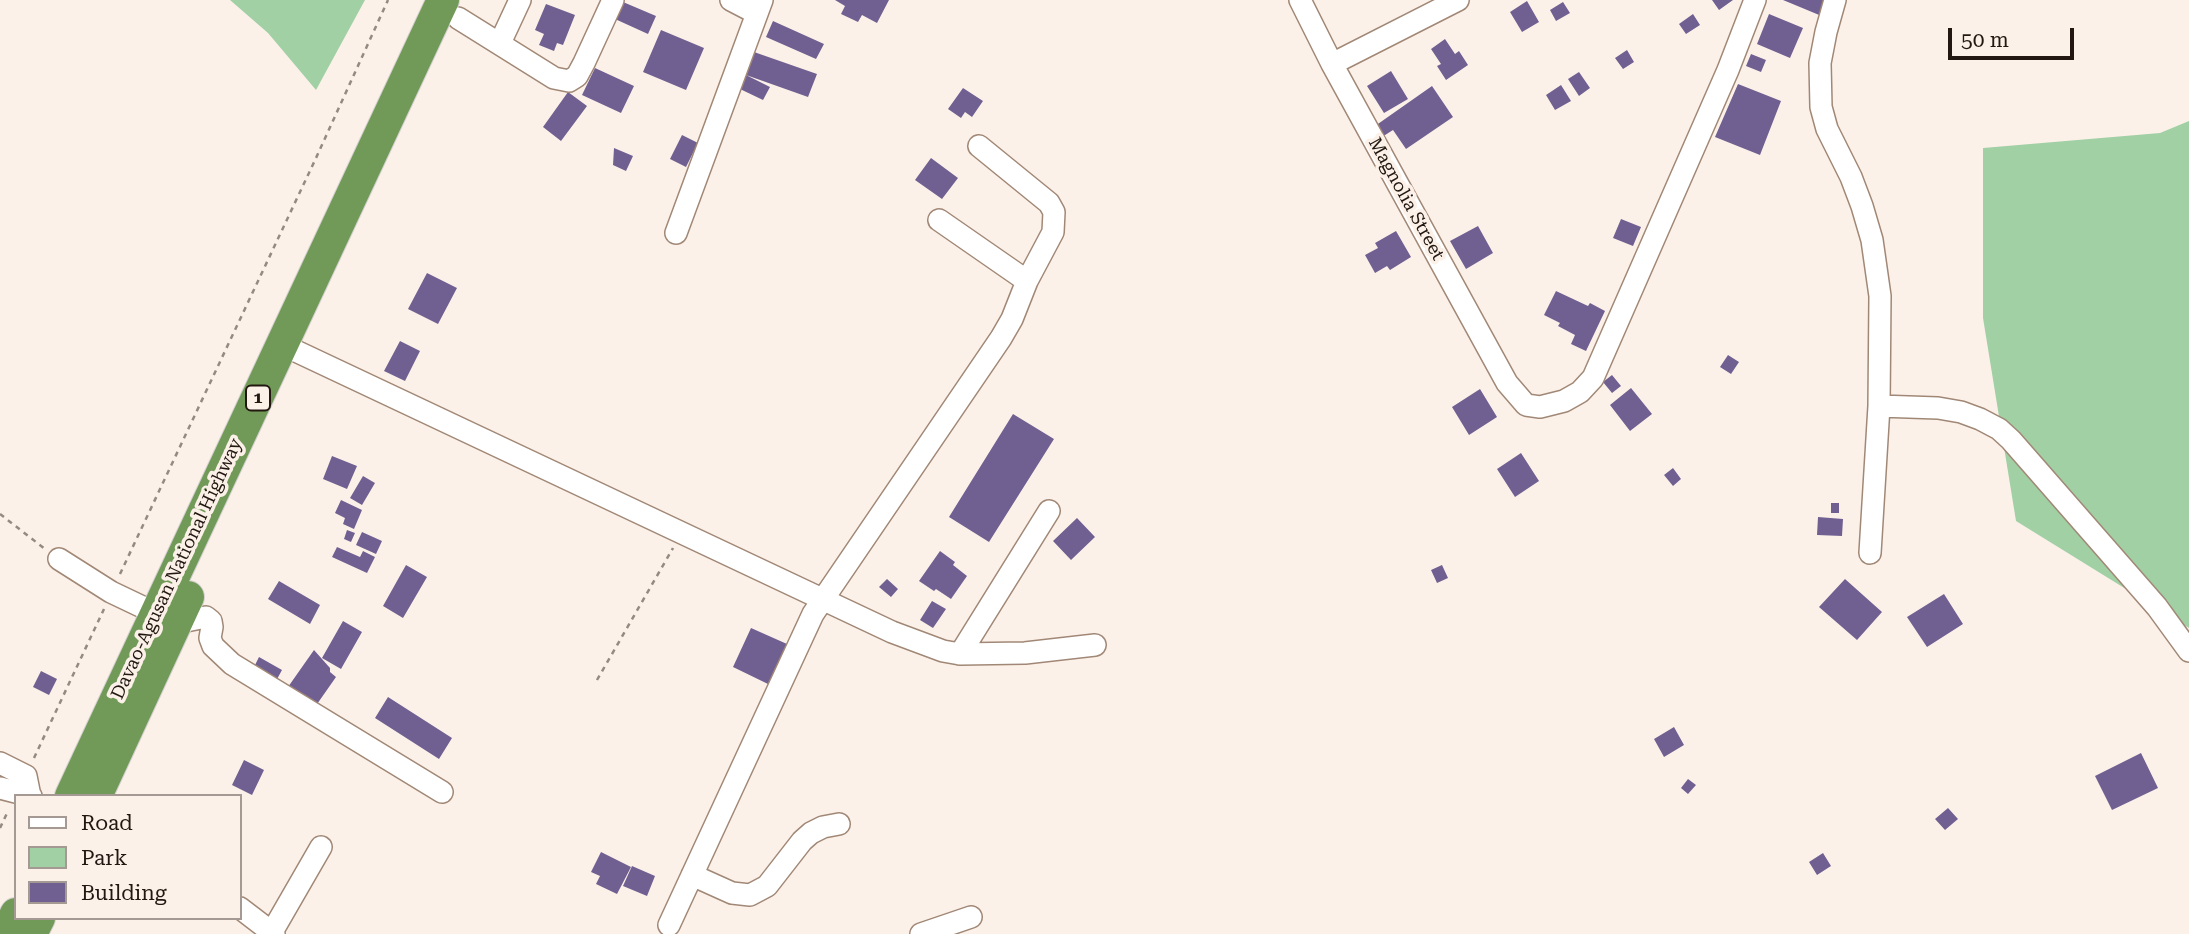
<!DOCTYPE html>
<style>
body{margin:0}
#map{position:relative;width:2189px;height:934px;overflow:hidden;background:#fcf1e9;font-family:"Roboto Serif",serif}
canvas{display:block}
.legend{position:absolute;left:14px;top:794px;width:228px;height:126px;box-sizing:border-box;background:#fcf1e9;border:2px solid #a59a93;margin:0;padding:9px 12px;list-style:none;font-size:21px;color:#221811}
.legend li{display:flex;align-items:center;gap:14px;height:35px}
.legend b{width:35px;border:2px solid #a59a93}
.scale{position:absolute;left:1948px;top:28px;width:126px;height:32px;box-sizing:border-box;border:4px solid #221811;border-top:0;padding-left:9px;font-size:21px;line-height:24px;white-space:nowrap;color:#221811;-webkit-text-stroke:5px #fcf1e9;paint-order:stroke}
</style>
<div id="map">
<canvas width="2189" height="934"></canvas>
<ul class="legend">
<li><b style="height:9px;background:#fff"></b>Road</li>
<li><b style="height:19px;background:#a1d0a5"></b>Park</li>
<li><b style="height:19px;background:#706092"></b>Building</li>
</ul>
<div class="scale">50 m</div>
</div>
<script>
const context = document.querySelector('canvas').getContext('2d');
context.lineJoin = 'round';
function fillPath(path, color) {
  context.fillStyle = color;
  context.fill(path, 'evenodd');
}
function poly(rows) {
  const path = new Path2D();
  for (const r of rows) {
    path.moveTo(r[0], r[1]);
    for (let i = 2; i < r.length; i += 2) path.lineTo(r[i], r[i + 1]);
  }
  return path;
}
function stroke(path, color, width, dash) {
  context.strokeStyle = color;
  context.lineWidth = width;
  context.lineCap = dash ? 'butt' : 'round';
  context.setLineDash(dash || []);
  context.stroke(path);
}
function label(font, color, halo, rows, align = 'center') {
  context.font = font + ' "Roboto Serif",serif';
  context.lineWidth = 7;
  context.setLineDash([]);
  context.textBaseline = 'middle';
  context.strokeStyle = halo;
  context.fillStyle = color;
  for (const [text, x, y, turn = 0] of rows) {
    context.save();
    context.translate(x, y);
    context.rotate((+turn || 0) * Math.PI / 180);
    context.textAlign = isNaN(turn) ? turn : align;
    if (halo) context.strokeText(text, 0, 0);
    context.fillText(text, 0, 0);
    context.restore();
  }
}
const green = poly([
 [230,0,365,0,316,90,268,33],
 [2189,121,2189,628,2016,521,1983,318,1983,148,2160,133]
]);
const building = poly([
 [835,0,889,0,877,23,862,15,858,22,841,14,845,6],
 [1712,0,1733,0,1719,10],
 [1783,0,1831,0,1824,17],
 [1527,1,1539,22,1522,32,1510,12],
 [623,2,656,16,648,34,615,19],
 [1563,2,1570,13,1556,21,1550,10],
 [546,4,575,15,563,45,557,43,554,51,539,45,544,34,535,30],
 [1693,14,1700,25,1686,34,1679,24],
 [1769,14,1803,28,1790,58,1757,44],
 [773,21,824,44,816,59,766,37],
 [661,30,704,48,686,90,643,72],
 [1445,39,1455,54,1459,51,1468,65,1446,80,1437,66,1441,64,1431,49],
 [1627,50,1634,62,1623,69,1615,58],
 [754,52,817,74,808,97,746,75],
 [1751,54,1766,60,1761,72,1746,66],
 [595,68,634,86,621,113,582,95],
 [1391,71,1408,99,1384,113,1367,86],
 [1579,72,1590,88,1579,96,1568,79],
 [746,75,770,87,763,100,740,89],
 [1738,84,1781,101,1760,155,1715,137],
 [1561,85,1571,101,1555,110,1546,95],
 [1432,86,1453,117,1406,149,1393,130,1382,137,1375,126],
 [963,88,983,101,972,117,965,112,961,118,948,109],
 [568,92,587,106,561,141,543,127],
 [682,135,698,143,686,167,670,159],
 [614,148,633,156,626,171,613,165],
 [931,158,958,178,942,199,915,180],
 [1621,219,1641,227,1633,246,1613,238],
 [1478,226,1493,253,1466,269,1450,241],
 [1396,231,1411,257,1390,270,1387,266,1375,273,1365,255,1378,248,1375,243],
 [427,273,457,288,438,324,408,309],
 [1556,291,1588,306,1590,303,1605,311,1586,351,1571,344,1575,335,1558,326,1560,323,1544,315],
 [400,341,420,351,405,381,384,371],
 [1728,355,1739,362,1731,374,1720,367],
 [1612,375,1621,386,1612,393,1603,382],
 [1631,388,1652,414,1630,431,1610,405],
 [1480,389,1497,417,1469,435,1452,407],
 [1013,414,1054,439,989,542,949,517],
 [1521,453,1539,481,1515,497,1497,469],
 [332,456,357,466,347,489,323,479],
 [1673,468,1681,479,1673,486,1664,475],
 [363,476,375,483,362,505,350,498],
 [341,500,362,510,354,529,343,524,345,518,335,513],
 [1831,503,1839,503,1839,513,1831,513],
 [1818,517,1843,519,1842,536,1817,535],
 [1077,518,1095,537,1071,560,1053,541],
 [347,530,355,533,351,542,344,539],
 [362,532,382,541,376,554,356,545],
 [337,547,360,557,363,551,375,557,367,573,332,557],
 [940,551,955,562,953,565,967,576,951,599,936,589,934,591,919,581],
 [406,565,427,577,403,618,383,606],
 [1442,565,1448,578,1437,583,1431,570],
 [887,579,898,589,891,597,879,587],
 [1845,579,1882,612,1857,640,1819,607],
 [279,581,320,605,310,624,268,599],
 [1944,594,1963,624,1927,647,1907,617],
 [932,601,946,609,933,628,920,620],
 [343,621,362,632,341,669,322,658],
 [751,628,787,644,768,684,733,667],
 [314,650,330,668,330,672,336,677,315,707,288,687],
 [259,657,282,670,276,681,253,669],
 [41,671,57,679,49,695,33,687],
 [388,697,452,738,439,759,375,718],
 [1674,727,1684,745,1664,757,1654,739],
 [2141,753,2158,788,2112,810,2095,776],
 [244,760,264,770,252,795,232,785],
 [1688,779,1696,785,1688,794,1681,788],
 [1948,808,1958,819,1945,830,1935,819],
 [601,852,631,867,617,894,596,884,600,876,591,872],
 [1823,853,1831,866,1817,875,1809,862],
 [632,866,655,876,647,896,623,886]
]);
const path = poly([
 [0,514,45,549],
 [120,574,316,158,388,0],
 [597,680,673,548],
 [34,758,104,609],
 [0,828,8,811]
]);
const minor = poly([
 [731,0,756,13],
 [1300,0,1332,64,1507,383,1526,405,1540,407,1564,401,1580,392,1593,378,1728,70,1755,0],
 [1835,0,1826,32,1820,63,1821,107,1827,129,1851,177,1862,206,1872,240,1880,296,1879,406,1870,553],
 [458,18,554,78,569,81,577,76,584,63,613,0],
 [500,43,520,0],
 [1332,64,1458,0],
 [939,220,1027,281],
 [676,233,762,0],
 [283,345,892,632,943,651,960,654,1025,653,1095,645],
 [1879,406,1938,408,1961,412,1980,419,1999,429,2011,440,2157,607,2189,651],
 [59,559,111,592,176,623,206,617,211,621,212,627,210,638,213,646,232,664,442,792],
 [960,654,1049,511],
 [0,763,26,776,30,796],
 [0,788,31,796],
 [692,875,732,893,750,895,767,886,802,841,811,833,823,827,839,824],
 [240,908,274,934],
 [669,925,813,614,1001,338,1012,319,1027,281,1053,232,1054,212,1049,203,979,146],
 [272,932,321,847],
 [921,934,971,917]
]);
const highway = poly([
 [71,796,443,0],
 [96,796,188,597],
 [6,934,16,914],
 [31,934,39,918]
]);
const shields = [
 [258,398,24]
];
const shieldNames = [
 ["1",258,398]
];
const streetNames = [
 ["Magnolia Street",1406,199,61],
 ["Davao-Agusan National Highway",177,569,-65]
];
fillPath(green, '#a1d0a5');
fillPath(building, '#706092');
stroke(minor, '#a18876', 24);
stroke(highway, '#d3d1cf', 34);
stroke(path, '#948a82', 2.5, [5, 5]);
stroke(minor, '#fff', 21);
stroke(highway, '#719a58', 32);
for (const [x, y, w] of shields) {
  const box = new Path2D();
  box.roundRect(x - w / 2, y - 12.5, w, 25, 5);
  context.fillStyle = '#fcf1e9';
  context.fill(box);
  stroke(box, '#221811', 2);
}
label('bold 16px', '#221811', null, shieldNames);
label('18px', '#221811', '#fcf1e9', streetNames);
</script>
